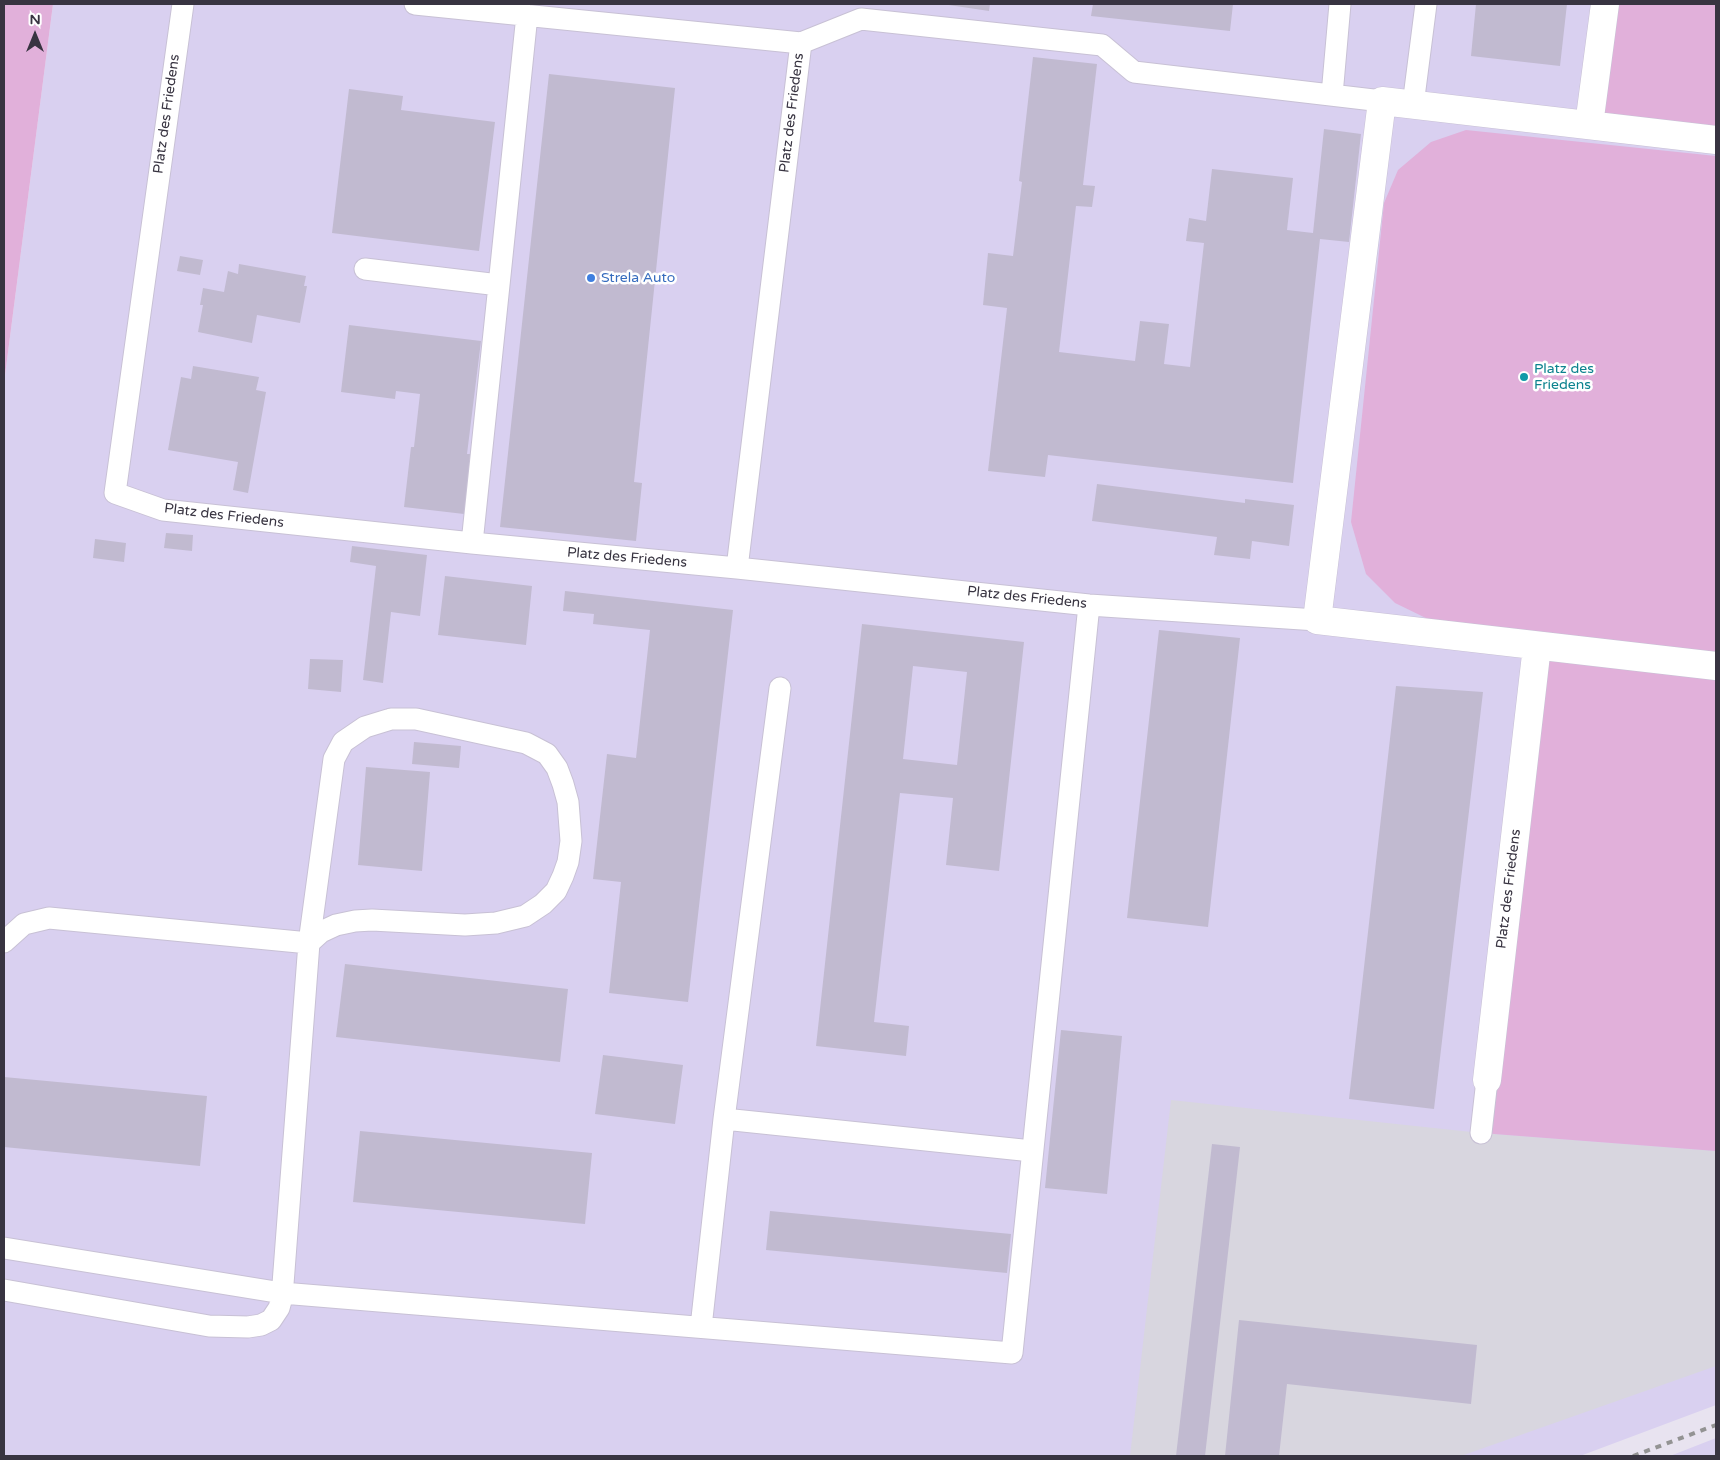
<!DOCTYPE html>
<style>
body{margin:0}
#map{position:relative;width:1720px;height:1460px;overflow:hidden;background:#e8e3f0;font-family:"Varela Round",sans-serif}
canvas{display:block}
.frame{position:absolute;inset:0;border:5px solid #383441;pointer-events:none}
.north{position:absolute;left:10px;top:10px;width:50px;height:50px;-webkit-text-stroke:4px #fff;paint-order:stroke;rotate:0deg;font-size:14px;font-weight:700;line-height:20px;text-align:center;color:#383441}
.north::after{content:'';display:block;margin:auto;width:18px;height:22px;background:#383441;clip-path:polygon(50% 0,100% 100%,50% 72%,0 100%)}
</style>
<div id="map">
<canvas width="1720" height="1460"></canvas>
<div class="frame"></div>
<div class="north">N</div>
</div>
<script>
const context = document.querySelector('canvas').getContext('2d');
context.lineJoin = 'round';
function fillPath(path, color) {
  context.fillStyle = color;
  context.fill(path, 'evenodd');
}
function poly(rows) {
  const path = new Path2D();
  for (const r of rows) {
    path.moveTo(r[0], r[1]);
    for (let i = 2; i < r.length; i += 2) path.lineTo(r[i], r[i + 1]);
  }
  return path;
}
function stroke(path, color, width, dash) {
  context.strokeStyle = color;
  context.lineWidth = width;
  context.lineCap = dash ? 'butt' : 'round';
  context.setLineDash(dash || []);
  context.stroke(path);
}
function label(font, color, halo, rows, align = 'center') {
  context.font = font + ' "Varela Round",sans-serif';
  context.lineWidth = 5;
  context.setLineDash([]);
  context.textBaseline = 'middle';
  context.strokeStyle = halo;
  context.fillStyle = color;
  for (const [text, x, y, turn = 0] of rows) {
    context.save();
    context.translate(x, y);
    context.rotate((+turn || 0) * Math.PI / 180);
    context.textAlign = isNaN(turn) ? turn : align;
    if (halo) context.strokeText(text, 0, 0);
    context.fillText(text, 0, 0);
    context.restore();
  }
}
const commercial = poly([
 [53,4,1716,4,1716,1405,1580,1456,4,1456,4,383],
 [1716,1438,1716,1456,1670,1456]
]);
const industrial = poly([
 [1171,1100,1481,1133,1716,1151,1716,1366,1461,1456,1130,1456]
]);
const green = poly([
 [4,4,53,4,4,383],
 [1605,4,1716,4,1716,140,1589,125],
 [1466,130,1716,156,1716,653,1432,621,1395,603,1366,574,1351,522,1384,203,1398,170,1431,142],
 [1537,646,1716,666,1716,1151,1481,1133]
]);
const building = poly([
 [942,4,990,4,989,11],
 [1093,4,1233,4,1230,31,1091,16],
 [1476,4,1567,4,1560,66,1471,56],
 [1033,57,1097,64,1083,185,1095,186,1092,207,1076,206,1059,352,1135,361,1140,321,1169,324,1164,364,1190,367,1204,243,1186,241,1189,218,1206,221,1212,169,1293,178,1287,230,1313,233,1324,129,1361,134,1349,242,1320,239,1293,483,1048,455,1045,477,988,471,1007,308,983,305,988,253,1013,256,1022,182,1019,181],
 [549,74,675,88,634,482,642,483,636,541,500,527],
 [349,89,403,96,401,110,495,122,479,251,332,233],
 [180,256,203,260,200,275,177,271],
 [239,264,306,276,304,286,307,286,300,323,257,315,252,343,198,332,203,305,200,305,203,288,224,292,228,271,238,274],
 [349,325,481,341,467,454,472,454,464,514,404,507,411,447,414,447,420,394,396,391,395,399,341,392],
 [193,366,259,377,256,390,266,392,248,493,233,490,238,462,168,450,181,377,191,379],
 [1097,484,1245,503,1245,499,1294,505,1289,546,1252,541,1250,559,1214,555,1217,537,1092,521],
 [166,533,193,535,192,551,164,548],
 [95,539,126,543,124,562,93,558],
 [352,546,427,555,420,616,391,612,383,683,363,680,376,566,350,562],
 [445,576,532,586,526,645,438,635],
 [565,591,733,610,688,1002,609,993,621,882,593,879,607,754,636,758,650,630,593,624,594,614,563,611],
 [862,624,1024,642,999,871,946,865,953,798,900,793,874,1022,909,1026,906,1056,816,1046],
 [913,666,967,672,957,765,903,759],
 [1159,630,1240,638,1208,927,1127,918],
 [310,659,343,660,341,692,308,689],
 [1396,686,1483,692,1434,1109,1349,1099],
 [414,742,461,746,459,768,412,764],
 [366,767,430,772,422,871,358,865],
 [345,964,568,989,560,1062,336,1037],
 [1061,1030,1122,1036,1107,1194,1045,1188],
 [603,1055,683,1065,675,1124,595,1114],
 [4,1077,207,1096,200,1166,4,1147],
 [360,1131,592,1153,585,1224,353,1202],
 [1212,1144,1240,1147,1205,1456,1176,1456],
 [770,1211,1011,1234,1007,1273,766,1250],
 [1239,1320,1477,1345,1471,1404,1287,1384,1279,1456,1225,1456]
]);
const service = poly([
 [183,4,115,493,163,510,472,543,737,568,1089,605,1317,620],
 [415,4,801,43,737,568],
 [801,43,861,19,1102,45,1134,72,1382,101],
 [1332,95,1340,4],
 [1413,105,1426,4],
 [365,269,499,285,472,543],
 [499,285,527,15],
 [391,719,416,719,526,743,547,754,557,768,563,784,568,802,571,841,568,862,563,876,556,891,543,904,525,916,496,923,465,925,372,920,355,921,336,925,321,932,309,943,334,759,343,742,365,727,391,719],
 [4,942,24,924,49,918,309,943,282,1297,279,1308,271,1320,261,1325,248,1327,209,1326,4,1290],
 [724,1119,1032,1151],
 [1481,1133,1487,1080],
 [4,1248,282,1293,1012,1353,1089,605],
 [701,1327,724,1119,780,688]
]);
const minor = poly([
 [1589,125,1605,4],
 [1716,140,1382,101,1317,620,1716,666],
 [1487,1080,1537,646]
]);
const rail = poly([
 [1633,1456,1716,1425]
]);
const markers = [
 [591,278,5,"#3f7fe0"],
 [1524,377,5,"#0f9aa8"]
];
const streetNames = [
 ["Platz des Friedens",792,113,-83],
 ["Platz des Friedens",167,114,-82],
 ["Platz des Friedens",224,516,7],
 ["Platz des Friedens",627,558,5],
 ["Platz des Friedens",1027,598,6],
 ["Platz des Friedens",1509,889,-83]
];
const shopNames = [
 ["Strela Auto",601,278]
];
const cultureNames = [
 ["Platz des",1534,369],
 ["Friedens",1534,385]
];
fillPath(commercial, '#d9d0f0');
fillPath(industrial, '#d8d6df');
fillPath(green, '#e1b0da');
fillPath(building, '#c1bad0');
stroke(service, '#c8c1d5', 23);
stroke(minor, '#c8c1d5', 29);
stroke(service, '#fff', 21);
stroke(minor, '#fff', 28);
stroke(rail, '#939393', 4, [6, 6]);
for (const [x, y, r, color] of markers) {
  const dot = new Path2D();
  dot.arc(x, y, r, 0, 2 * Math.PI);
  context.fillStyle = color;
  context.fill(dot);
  stroke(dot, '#fff', 2);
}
label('14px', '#383441', '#fff', streetNames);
label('14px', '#366cbe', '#fff', shopNames, 'left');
label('14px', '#0d838f', '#fff', cultureNames, 'left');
</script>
